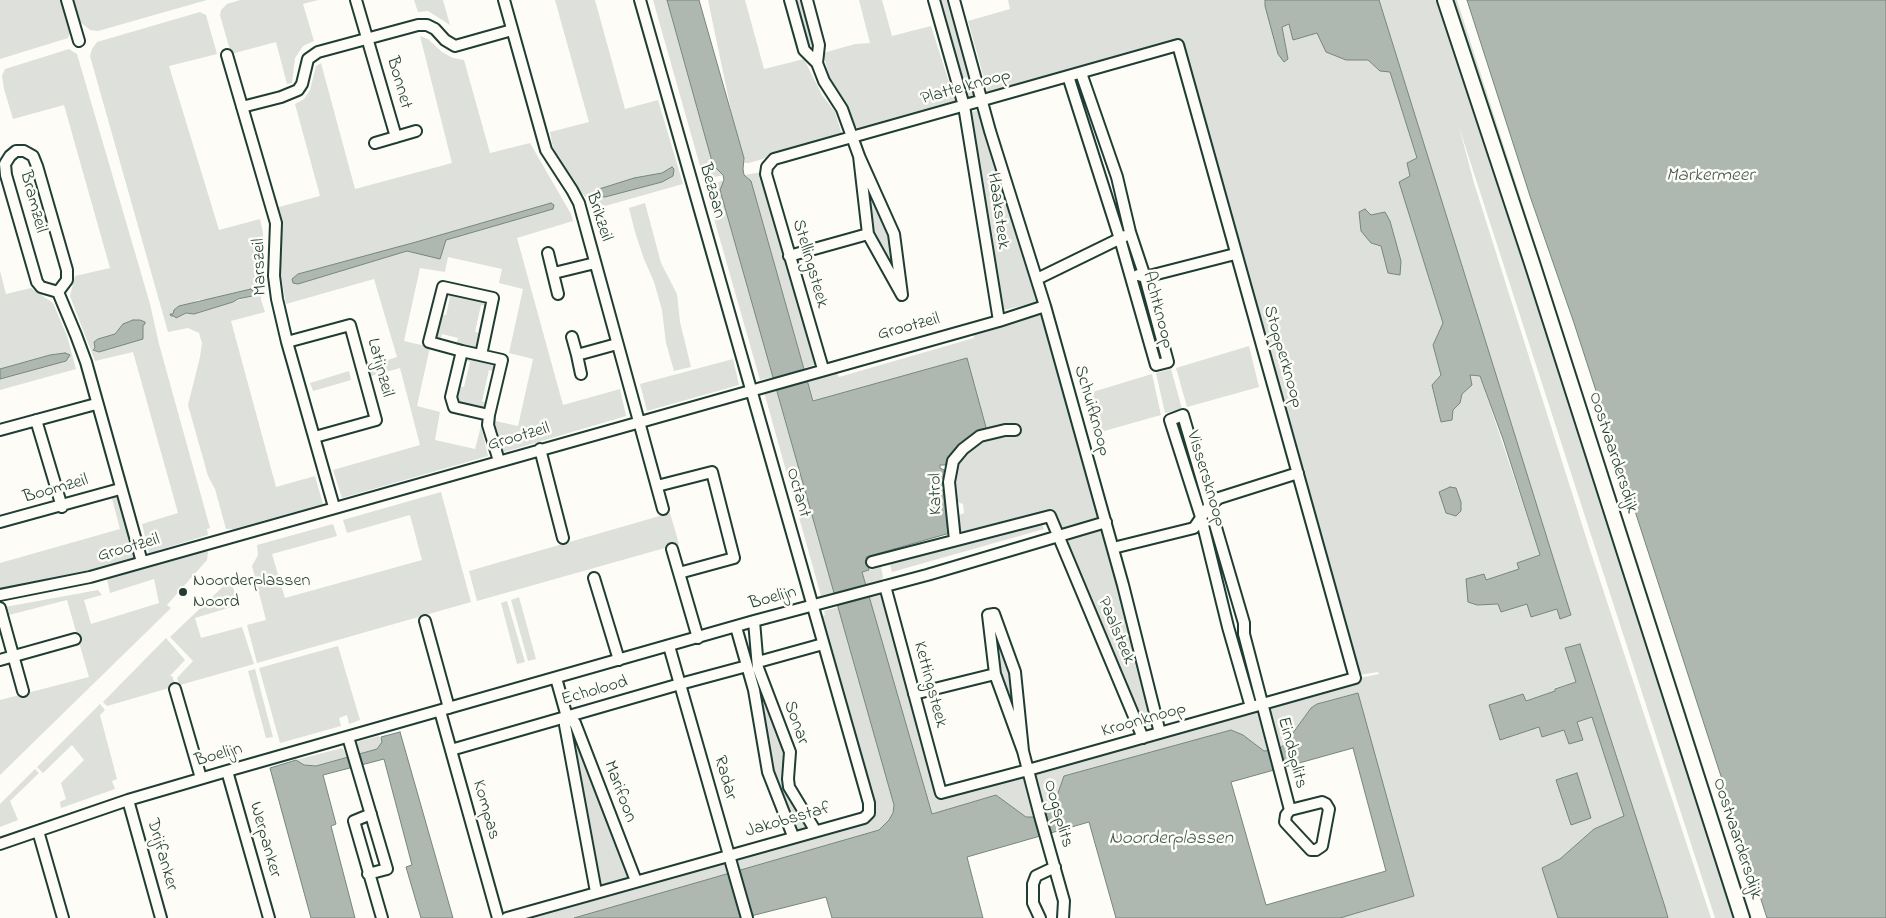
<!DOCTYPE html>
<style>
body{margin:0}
canvas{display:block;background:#fdfcf7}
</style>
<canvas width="1886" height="918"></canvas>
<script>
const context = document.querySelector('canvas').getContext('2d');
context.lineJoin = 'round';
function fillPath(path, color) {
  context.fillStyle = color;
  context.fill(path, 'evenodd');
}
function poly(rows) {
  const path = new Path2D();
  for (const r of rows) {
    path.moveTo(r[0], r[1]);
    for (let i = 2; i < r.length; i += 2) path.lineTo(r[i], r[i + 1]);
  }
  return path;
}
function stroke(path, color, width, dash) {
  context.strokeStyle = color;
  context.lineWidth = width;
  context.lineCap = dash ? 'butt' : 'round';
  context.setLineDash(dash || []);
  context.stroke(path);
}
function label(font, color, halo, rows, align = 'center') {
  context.font = font + ' "Indie Flower",sans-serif';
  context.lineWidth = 5;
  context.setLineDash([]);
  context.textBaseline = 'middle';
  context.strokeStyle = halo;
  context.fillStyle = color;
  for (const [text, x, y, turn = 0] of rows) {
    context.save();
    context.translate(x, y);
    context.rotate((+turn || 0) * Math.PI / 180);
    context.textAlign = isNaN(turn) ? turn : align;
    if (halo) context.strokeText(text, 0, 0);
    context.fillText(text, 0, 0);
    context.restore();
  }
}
const green = poly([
 [0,0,61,0,70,33,68,38,0,59],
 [72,0,207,0,98,31,90,30,79,21],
 [240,0,318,0,303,4,314,41,303,46,295,58,292,83,287,84,276,42,231,54,220,15,221,10,227,4],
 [414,0,443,0,450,25,428,11,418,12],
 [555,0,595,0,625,109,658,100,683,184,605,206,588,199,568,181,553,147,550,132,589,122],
 [653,0,667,0,713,165,723,175,704,180],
 [708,0,745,0,764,69,804,59,822,95,835,112,842,135,749,163,743,163,744,158,732,115],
 [793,0,804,0,815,44,812,46,809,46,801,32],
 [859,0,882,0,892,36,931,26,955,101,954,103,861,130,856,127,848,108,830,79,823,53,855,44,870,43],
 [938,0,951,0,977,93,975,99,968,100,966,98],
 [1008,0,1265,0,1265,6,1288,59,1282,26,1289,24,1317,33,1346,60,1368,60,1380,71,1390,72,1417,158,1408,169,1410,176,1399,182,1443,323,1433,345,1441,375,1453,410,1460,403,1462,394,1472,385,1470,375,1480,376,1540,555,1518,563,1520,569,1486,580,1484,574,1477,605,1498,604,1501,612,1527,603,1531,617,1557,609,1561,619,1571,615,1379,0,1441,0,1688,766,1694,798,1713,843,1737,918,1715,918,1459,127,1474,183,1591,553,1711,918,1668,918,1580,644,1565,648,1576,682,1555,688,1555,691,1525,701,1523,694,1500,739,1539,727,1564,729,1570,744,1577,722,1592,717,1624,816,1594,829,1560,859,1542,868,1558,918,1340,918,1414,896,1357,693,1317,704,1311,708,1285,744,1279,749,1268,709,1270,707,1359,678,1379,674,1378,672,1359,675,1179,42,989,96,968,21,1010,9],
 [1450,0,1457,0,1752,918,1746,918],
 [200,12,206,15,217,54,169,66,219,230,260,219,263,233,261,300,265,312,231,321,276,487,315,476,323,504,234,529,226,529,215,489,208,476,188,405,200,357,202,343,199,333,188,328,168,332,90,56,92,49,97,42],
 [252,296,194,314,186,313,176,318,173,314,198,300],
 [420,36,428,39,442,52,453,58,464,60,490,153,530,143,571,214,573,221,517,238,563,405,620,389,626,416,501,453,494,427,495,421,518,426,533,359,509,353,523,289,499,283,502,269,448,257,445,272,420,268,404,341,430,347,417,406,440,412,435,440,475,449,481,426,488,456,342,498,333,470,420,445,400,368,368,377,366,367,397,357,374,279,286,304,280,270,282,230,275,208,320,196,295,104,304,99,310,90,316,66,321,63,355,189,452,163],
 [551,203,553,209,446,240,414,252,407,251,298,284,298,274,416,242],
 [69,49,77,54,150,304,159,344,210,528,207,529,208,535,149,553,142,524,178,513,133,352,95,361,70,296,75,276,110,268,64,105,13,119,4,89,2,76,5,69],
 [133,320,140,320,145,322,111,349,99,352,95,350,98,339,115,334,123,324],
 [981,110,1039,295,1037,302,1004,310,1001,308,970,112],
 [863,171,890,234,898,283,870,231],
 [762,172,817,364,804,368,751,181,744,175],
 [724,180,720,190,773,377,760,380,705,187],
 [645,203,661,263,677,294,680,322,691,367,674,371,666,343,662,310,654,282,644,259,635,232,629,208],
 [0,271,6,294,31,288,53,303,67,336,76,369,0,390,0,379,66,361,68,355,50,355,0,369],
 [449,293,485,302,486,306,481,305,475,332,481,333,476,347,469,348,456,346,458,338,442,334,440,341,437,341,435,337,440,315,446,315,450,297,445,296],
 [1037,314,1044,318,1100,511,1096,520,1066,530,1062,528,1052,509,970,535,961,533,957,528,956,521,959,515,964,513,963,504,958,502,953,489,967,358,814,401,807,378,836,371,839,377,974,338,973,331],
 [1249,346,1259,387,1187,407,1176,368],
 [468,357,497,364,496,372,489,370,482,401,488,403,486,409,457,402,455,397,458,386,464,387,470,362,465,360],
 [733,359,739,385,647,411,640,384],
 [1171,369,1182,409,1165,413,1156,373],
 [349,371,351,380,313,391,310,383],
 [1152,374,1161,415,1097,433,1086,394],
 [776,388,834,593,821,596,764,392],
 [441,492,471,602,257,663,247,625,266,620,252,566,258,555,257,545,333,524,337,536,272,554,285,598,422,560,410,515,347,533,343,520],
 [118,494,136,558,88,572,0,588,0,563,120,529,111,495],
 [670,513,679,544,477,601,469,571],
 [1041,522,1044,529,892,572,890,564],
 [1099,530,1106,535,1154,725,1143,728,1067,544,1070,538],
 [206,550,208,552,207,560,167,605,171,608,0,775,0,700,89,677,67,600,9,615,5,607,98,590,102,595,84,600,91,624,159,603,154,579,110,593,107,579],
 [881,567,883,577,881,581,866,586,862,572],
 [231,579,238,605,195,618,201,638,242,627,254,664,180,685,177,678,193,661,170,637],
 [879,594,883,595,940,798,943,799,1019,777,1024,780,1034,817,1026,817,996,795,932,814,869,597],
 [519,597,536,659,528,661,511,600],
 [507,601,525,662,517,664,501,603],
 [838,607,894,805,893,813,889,820,879,830,739,870,736,862,738,858,872,816,820,617,825,615,824,611],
 [992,618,1012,672,1019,729,999,679],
 [166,638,185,660,170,676,172,676,176,686,107,706,103,702],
 [338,646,360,720,349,724,347,715,339,718,341,726,280,743,259,668],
 [255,669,273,737,266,738,248,671],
 [756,669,786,752,784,781,809,826,808,829,794,832,770,772,750,671],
 [100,704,105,710,100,715,117,779,112,781,115,789,61,808,60,802,66,799,61,783,84,760,72,745,43,773,37,767],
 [1250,711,1259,713,1269,750,1264,751,1243,735,1231,730,1065,776,1053,807,1050,811,1045,813,1034,778,1038,772],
 [570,730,630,876,627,879,604,887,600,886],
 [379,736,382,742,377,749,358,754,357,742],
 [342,748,349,757,316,766,304,765,296,760],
 [35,769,39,773,10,801,18,820,0,827,0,804],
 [723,862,727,864,730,873,574,918,527,918]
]);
const water = poly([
 [667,0,699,0,744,158,743,169,744,175,751,181,813,401,967,358,987,431,949,459,945,465,940,465,940,468,944,470,950,533,866,557,869,570,862,572,932,814,996,795,1026,817,1034,817,1035,818,1045,815,1045,813,1050,811,1053,807,1064,776,1231,730,1243,735,1264,751,1279,749,1285,744,1311,708,1317,704,1358,693,1414,896,1340,918,1116,918,1089,822,967,857,983,918,832,918,826,897,743,918,574,918,879,830,889,820,893,813,894,805,720,190,724,180,723,175,713,165,667,0],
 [1353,748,1386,871,1266,905,1231,782,1353,748],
 [1265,0,1379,0,1571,615,1560,619,1557,609,1531,617,1527,604,1501,612,1498,604,1477,605,1468,602,1466,579,1484,574,1486,580,1519,569,1517,563,1540,555,1503,439,1480,376,1470,375,1472,385,1462,394,1460,403,1453,410,1452,420,1441,422,1432,385,1441,375,1433,345,1443,323,1399,182,1410,176,1407,163,1417,158,1390,72,1380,71,1368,60,1346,60,1326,52,1317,33,1293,40,1289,24,1282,27,1288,59,1284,62,1278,54,1265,6,1265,0],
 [1467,0,1886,0,1886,918,1767,918,1574,323,1530,196,1467,0],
 [672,167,674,169,673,176,662,182,605,197,597,196,596,190,634,178,662,173,672,167],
 [551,203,554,205,553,209,446,240,440,259,407,251,298,284,293,283,292,279,298,274,416,242,551,203],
 [1365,209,1371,215,1385,212,1390,221,1401,261,1400,275,1388,273,1381,246,1371,243,1361,231,1359,212,1365,209],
 [251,289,253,291,252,296,238,299,233,302,194,314,186,313,176,318,174,316,171,316,170,314,173,314,174,310,179,306,251,289],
 [133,320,140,320,145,322,145,324,143,325,143,339,99,352,93,350,95,348,94,342,98,339,115,334,123,324,133,320],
 [65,353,70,355,66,361,0,379,0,369,50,355,65,353],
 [1450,487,1456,488,1461,502,1461,511,1456,516,1446,513,1439,492,1450,487],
 [1580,644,1665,907,1668,918,1558,918,1542,868,1560,859,1594,829,1624,816,1592,717,1577,722,1583,740,1569,744,1564,730,1542,737,1539,727,1500,740,1489,705,1523,694,1526,701,1555,691,1555,689,1576,682,1565,648,1580,644],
 [400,732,453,918,421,918,406,867,412,865,384,759,323,775,336,824,331,826,355,918,311,918,270,768,296,760,304,765,316,766,377,749,382,742,381,737,400,732],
 [1577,773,1591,818,1571,825,1556,780,1577,773]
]);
const street = poly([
 [67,0,79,41],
 [356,0,396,137],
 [504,0,546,150,572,190,579,203,663,509],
 [790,0,804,50,817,63,824,81,842,109,859,156],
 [807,0,819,45,817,63],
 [934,0,964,106,999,321],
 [954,0,990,131,1045,306,1123,585,1160,733],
 [227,55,276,223,274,276,277,299,287,342,334,507],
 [1068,76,1120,239,1156,365,1168,362,1145,277,1130,232,1117,177,1081,73],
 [242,107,281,97,298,90,302,84,308,59,318,52,418,25,427,25,435,29,445,40,455,46,512,30],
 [375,143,416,131],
 [859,156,894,234,902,295,868,234,859,156],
 [548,253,558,294],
 [789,256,868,234],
 [554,273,595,263],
 [1138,275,1145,277,1235,254],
 [1037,279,1125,236],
 [58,292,67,280,67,270,37,166,33,156,24,151,16,151,10,156,5,164,6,175,37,282,41,287,58,292,76,335,86,362,142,562],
 [572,337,577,355,617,344],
 [287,342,350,325,376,420,315,437],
 [462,351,429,342,443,287,493,298,481,355],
 [577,355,581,374],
 [823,369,766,174,767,167,774,159,1178,45,1355,678,1028,770,941,793,885,586],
 [489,415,454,407,451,397,462,351,502,360,489,415,488,425,499,461],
 [36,420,62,507],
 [0,430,96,404],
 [540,449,563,538],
 [657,486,712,472,734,558,679,573],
 [0,522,120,489],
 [955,540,949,482,953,461,963,449,980,436,1005,430,1015,430],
 [1113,548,1194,528,1209,506,1219,498,1298,473],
 [672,549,698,638],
 [872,562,1050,516,1143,738],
 [594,578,619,660],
 [0,595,90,577,999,321,1045,306],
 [0,608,23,691],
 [425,621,449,708],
 [754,621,758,668,790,752,788,779,789,787,815,830],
 [736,627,754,690,768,772,793,836],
 [669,646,747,918],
 [0,660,75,639],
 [758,662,823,644],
 [556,678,567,717,575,723,636,881],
 [175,689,201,778],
 [914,694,995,674],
 [1251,707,1228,627,1201,517,1170,420,1183,415,1244,623,1244,634,1290,810,1286,815,1285,822,1311,850,1316,850,1322,846,1329,809,1326,804,1322,802,1290,810],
 [440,711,498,918],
 [567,717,565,725,596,892],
 [348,737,387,869,368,874],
 [451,750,680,684,747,666],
 [1023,751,995,674,988,615,994,614,1015,672,1023,751,1040,816,1064,901,1063,918],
 [227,771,269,918],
 [128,800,161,918],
 [371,814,354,821,382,918],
 [38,831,63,918],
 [0,844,128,800,227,771,754,621,927,575,1106,522],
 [507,918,864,818,869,813,869,803,640,0],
 [1040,918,1033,903,1033,884,1036,876,1055,867]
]);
const secondary = poly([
 [1445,0,1532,263,1742,918]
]);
const markers = [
 [183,592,5,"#1f3d34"]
];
const streetNames = [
 ["Bonnet",398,83,74],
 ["Platte knoop",966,88,-16],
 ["Bezaan",711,191,74],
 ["Bramzeil",32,202,75],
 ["Haaksteek",997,211,82],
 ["Brikzeil",598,217,72],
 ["Stellingsteek",809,264,74],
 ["Marszeil",261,267,-92],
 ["Achtknoop",1157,310,75],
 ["Grootzeil",909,328,-15],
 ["Stopperknoop",1282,357,74],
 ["Latijnzeil",379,368,75],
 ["Schuifknoop",1091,411,74],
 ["Grootzeil",519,438,-16],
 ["Oostvaardersdijk",1612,453,72],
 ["Vissersknoop",1205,479,73],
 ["Boomzeil",56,490,-16],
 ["Octant",797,493,74],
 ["Katrol",937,494,-91],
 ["Grootzeil",129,549,-16],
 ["Boelijn",773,599,-15],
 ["Paalsteek",1115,631,67],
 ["Kettingsteek",929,685,75],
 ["Echolood",595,692,-16],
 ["Kroonknoop",1144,721,-16],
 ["Sonar",795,723,71],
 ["Eindsplits",1291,753,75],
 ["Boelijn",219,756,-16],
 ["Radar",724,778,74],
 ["Marifoon",619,792,69],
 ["Kompas",485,810,74],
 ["Oogsplits",1057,814,74],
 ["Jakobsstaf",788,821,-16],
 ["Oostvaardersdijk",1736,839,72],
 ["Werpanker",264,840,74],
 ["Drijfanker",161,855,74]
];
const poiNames = [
 ["Noorderplassen",193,582],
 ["Noord",193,603]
];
const waterNames = [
 ["Markermeer",1710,177],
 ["Noorderplassen",1171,840]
];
fillPath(green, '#dde0db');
fillPath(water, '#aeb8b1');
stroke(water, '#75877f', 1);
stroke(street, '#1f3d34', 14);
stroke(secondary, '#1f3d34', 18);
stroke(street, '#fdfcf7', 10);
stroke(secondary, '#fdfcf7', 14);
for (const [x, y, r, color] of markers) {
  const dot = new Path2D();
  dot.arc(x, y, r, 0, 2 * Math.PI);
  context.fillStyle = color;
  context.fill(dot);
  stroke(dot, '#fdfcf7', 2);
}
label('18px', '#1f3d34', '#fdfcf7', streetNames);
label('18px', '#1f3d34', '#fdfcf7', poiNames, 'left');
label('italic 19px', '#435c53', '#fdfcf7', waterNames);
</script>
